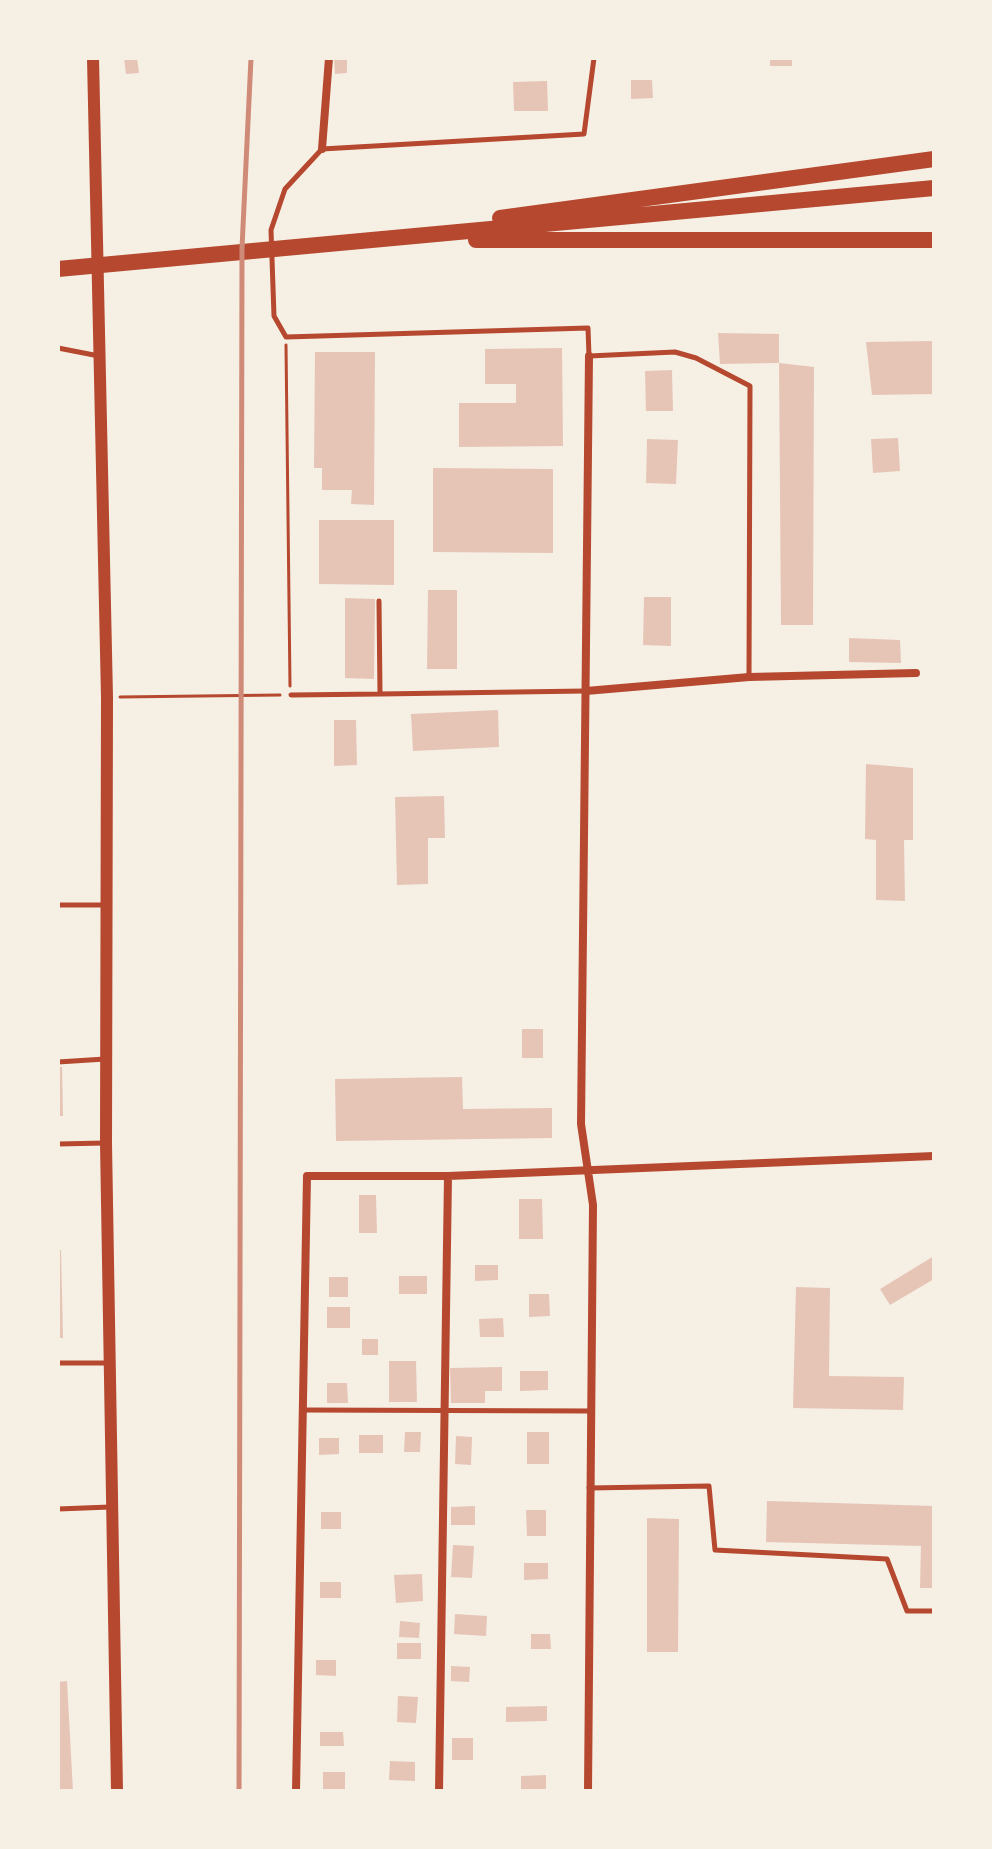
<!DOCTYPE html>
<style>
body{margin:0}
#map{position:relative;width:992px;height:1849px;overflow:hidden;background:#f6efe4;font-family:Overpass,sans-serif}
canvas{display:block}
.frame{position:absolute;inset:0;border:60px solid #f6efe4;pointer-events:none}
</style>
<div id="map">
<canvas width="992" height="1849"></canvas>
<div class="frame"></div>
</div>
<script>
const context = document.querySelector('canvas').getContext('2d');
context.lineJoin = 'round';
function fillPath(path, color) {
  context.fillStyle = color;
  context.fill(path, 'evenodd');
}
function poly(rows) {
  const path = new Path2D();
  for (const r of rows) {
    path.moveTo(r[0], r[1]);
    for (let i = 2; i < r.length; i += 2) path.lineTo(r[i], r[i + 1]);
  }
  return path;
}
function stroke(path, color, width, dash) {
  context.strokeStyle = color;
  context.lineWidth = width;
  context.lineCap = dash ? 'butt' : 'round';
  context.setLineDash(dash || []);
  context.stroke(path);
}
const building = poly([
 [124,58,137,58,139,73,126,74],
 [334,58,347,58,347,73,335,74],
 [770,58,792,58,792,66,770,66],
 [631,80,652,80,653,98,631,99],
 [547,81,548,111,514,111,513,82],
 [718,333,779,334,779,363,814,367,813,625,781,625,779,363,720,364],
 [934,341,934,394,872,395,866,342],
 [562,348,563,446,459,447,459,403,516,403,516,384,485,384,485,349],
 [315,352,375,352,374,505,351,504,352,490,322,490,322,468,314,468],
 [672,370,673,411,646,411,645,371],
 [898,438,900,471,873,473,871,439],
 [647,439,678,440,676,484,646,483],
 [433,468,553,469,553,553,433,552],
 [319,520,394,520,394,585,319,584],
 [428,590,457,590,457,669,427,669],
 [644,597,671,597,671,646,643,645],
 [345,598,375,599,374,679,345,678],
 [849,638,900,640,901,663,849,662],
 [498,710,499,747,413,751,411,714],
 [334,720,356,720,357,765,334,766],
 [866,764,913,768,913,840,904,840,905,901,876,900,876,840,865,839],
 [444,796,445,838,428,838,428,884,397,885,395,797],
 [522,1029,543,1029,543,1058,522,1058],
 [58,1067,62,1067,63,1116,58,1116],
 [462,1077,463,1109,552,1108,552,1138,336,1141,335,1079],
 [359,1195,376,1195,377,1233,359,1233],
 [519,1199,542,1199,543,1239,519,1239],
 [58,1250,61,1250,63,1338,58,1338],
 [934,1256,934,1279,890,1305,880,1289],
 [475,1265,498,1265,498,1280,475,1281],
 [399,1276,427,1276,427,1294,399,1294],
 [329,1277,348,1277,348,1297,329,1297],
 [796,1287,830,1288,829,1376,904,1377,903,1410,793,1408],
 [529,1294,549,1294,550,1316,529,1317],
 [327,1307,350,1307,350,1328,327,1328],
 [503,1318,504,1337,480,1337,479,1319],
 [362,1339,378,1339,378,1355,362,1355],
 [389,1361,416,1361,417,1402,389,1402],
 [502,1367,502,1391,485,1391,485,1403,451,1403,450,1368],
 [520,1371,548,1371,548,1390,520,1391],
 [327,1383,347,1383,348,1403,327,1403],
 [405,1432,421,1432,420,1452,404,1452],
 [527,1432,549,1432,549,1464,527,1464],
 [359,1435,383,1435,383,1453,359,1453],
 [456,1436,472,1437,471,1465,455,1464],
 [319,1438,339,1438,339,1454,319,1455],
 [767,1501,934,1506,934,1588,920,1588,921,1546,766,1542],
 [475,1506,475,1525,451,1525,451,1507],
 [526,1510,546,1510,546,1536,527,1536],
 [321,1512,341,1512,341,1529,321,1529],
 [647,1518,679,1519,678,1652,647,1652],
 [453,1545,474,1546,472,1578,451,1577],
 [524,1563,548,1563,548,1579,524,1580],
 [422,1574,423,1601,396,1603,394,1575],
 [320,1582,341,1582,341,1598,320,1598],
 [455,1614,487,1616,486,1636,454,1634],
 [400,1621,420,1623,419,1638,399,1637],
 [531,1634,550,1634,551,1649,531,1649],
 [397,1643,421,1643,421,1659,397,1659],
 [316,1660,336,1660,336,1676,316,1675],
 [451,1666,470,1667,469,1682,451,1681],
 [67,1681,73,1791,58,1791,58,1682],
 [398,1696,418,1697,416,1723,397,1722],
 [547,1706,547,1721,506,1722,506,1707],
 [320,1732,343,1732,344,1746,320,1746],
 [452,1738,473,1738,473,1760,452,1760],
 [390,1761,415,1762,415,1781,389,1780],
 [323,1772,345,1772,345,1791,323,1791],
 [546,1775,546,1791,521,1791,521,1776]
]);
const path = poly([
 [286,345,290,686],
 [120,697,280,695]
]);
const service = poly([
 [594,58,584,134,322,149,285,189,271,230,274,316,286,337,588,328,589,356,675,352,696,358,750,386,749,677],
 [58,348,99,356],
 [379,601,380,694,585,691],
 [291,695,380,694],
 [58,905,105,905],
 [58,1062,105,1059],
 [58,1144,105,1143],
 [58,1363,108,1363],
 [303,1410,590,1411],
 [589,1488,709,1486,715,1550,887,1559,907,1611,934,1611],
 [58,1509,110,1507]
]);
const minor = poly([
 [322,149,329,58],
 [586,691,749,677,916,673],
 [296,1791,307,1176,448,1176,934,1156],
 [439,1791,448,1176],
 [588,1791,593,1205,581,1124,589,356]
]);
const tertiary = poly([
 [93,58,107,697,106,1143,117,1791]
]);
const trunk = poly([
 [500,218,934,159],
 [476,240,934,240],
 [58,269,934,188]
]);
const rail = poly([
 [239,1791,242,248,251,58]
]);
fillPath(building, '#e6c5b7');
stroke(path, '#b5482f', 3);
stroke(service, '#b5482f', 5);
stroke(minor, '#b5482f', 8);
stroke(tertiary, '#b5482f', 12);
stroke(trunk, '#b5482f', 16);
stroke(rail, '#cf8b77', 5);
</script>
